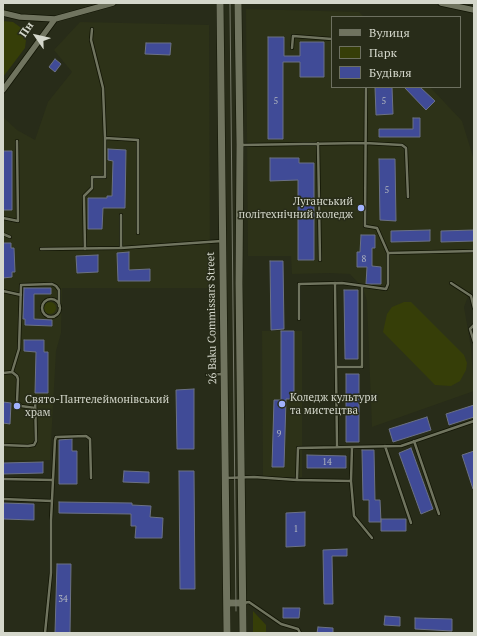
<!DOCTYPE html>
<meta charset="utf-8">
<style>
body{margin:0}
#map{position:relative;width:477px;height:636px;overflow:hidden;background:#282c19;font-family:"PT Serif",serif}
canvas{display:block}
.frame{position:absolute;inset:0;border:4px solid #d4d7cb;pointer-events:none}
.legend{position:absolute;left:331px;top:16px;width:130px;height:72px;box-sizing:border-box;background:#282c19;border:1px solid #6d7060;margin:0;padding:5px 7px;list-style:none;font-size:12px;color:#d4d7cb}
.legend li{display:flex;align-items:center;gap:8px;height:20px}
.legend b{width:20px;border:1px solid #6d7060}
.north{position:absolute;left:16px;top:16px;width:40px;height:40px;-webkit-text-stroke:3px #282c19;paint-order:stroke;rotate:304deg;font-size:11px;font-weight:700;line-height:16px;text-align:center;color:#d4d7cb}
.north::after{content:'';display:block;margin:auto;width:14px;height:18px;background:#d4d7cb;clip-path:polygon(50% 0,100% 100%,50% 72%,0 100%)}
</style>
<div id="map">
<canvas width="477" height="636"></canvas>
<div class="frame"></div>
<ul class="legend">
<li><b style="height:5px;background:#70745f"></b>Вулиця</li>
<li><b style="height:11px;background:#363e08"></b>Парк</li>
<li><b style="height:11px;background:#404b97"></b>Будівля</li>
</ul>
<div class="north">Пн</div>
</div>
<script>
const context = document.querySelector('canvas').getContext('2d');
context.lineJoin = 'round';
function fillPath(path, color) {
  context.fillStyle = color;
  context.fill(path, 'evenodd');
}
function poly(rows) {
  const path = new Path2D();
  for (const r of rows) {
    if (r.length === 3) {
      path.moveTo(r[0] + r[2], r[1]);
      path.arc(r[0], r[1], r[2], 0, 2 * Math.PI);
      continue;
    }
    path.moveTo(r[0], r[1]);
    for (let i = 2; i < r.length; i += 2) path.lineTo(r[i], r[i + 1]);
  }
  return path;
}
function stroke(path, color, width, dash) {
  context.strokeStyle = color;
  context.lineWidth = width;
  context.lineCap = dash ? 'butt' : 'round';
  context.setLineDash(dash || []);
  context.stroke(path);
}
function label(font, color, halo, rows, align = 'center') {
  context.font = font + ' "PT Serif",serif';
  context.lineWidth = 3;
  context.setLineDash([]);
  context.textBaseline = 'middle';
  context.strokeStyle = halo;
  context.fillStyle = color;
  for (const [text, x, y, turn = 0] of rows) {
    context.save();
    context.translate(x, y);
    context.rotate((+turn || 0) * Math.PI / 180);
    context.textAlign = isNaN(turn) ? turn : align;
    if (halo) context.strokeText(text, 0, 0);
    context.fillText(text, 0, 0);
    context.restore();
  }
}
const built = poly([
 [246,9,359,12,364,17,332,17,332,87,430,87,462,121,474,160,474,289,470,291,464,307,471,348,474,391,372,427,367,301,363,288,350,274,329,273,292,274,291,256,248,256],
 [80,22,209,25,210,288,62,288,61,333,56,351,50,460,3,460,3,117,17,130,35,140,48,102,72,72,54,50],
 [262,331,302,331,302,477,263,477]
]);
const green = poly([
 [3,21,13,22,27,32,25,48,3,77],
 [50,308,6],
 [404,302,411,302,464,355,467,363,466,370,460,381,451,386,435,385,383,332,387,314,392,307],
 [253,611,266,625,266,633,253,633]
]);
const building = poly([
 [268,37,284,37,284,56,300,56,300,42,324,42,324,77,300,77,300,62,283,62,283,139,268,139,268,37],
 [146,43,171,43,170,55,145,54,146,43],
 [55,59,61,64,55,72,49,67,55,59],
 [375,87,392,87,393,114,376,115,375,87],
 [404,87,420,87,435,101,426,110,404,87],
 [413,118,420,118,420,137,379,137,379,129,413,129,413,118],
 [108,149,126,150,125,208,103,208,102,229,88,229,88,198,107,198,107,196,112,196,113,161,108,160,108,149],
 [3,151,12,151,12,210,3,210,3,151],
 [270,158,299,158,299,163,314,163,314,260,298,260,298,180,270,181,270,158],
 [379,159,395,159,396,221,380,220,379,159],
 [430,230,430,241,391,242,391,231,430,230],
 [474,230,474,241,441,242,441,231,474,230],
 [361,235,375,235,375,248,372,248,372,266,381,267,381,284,366,284,367,267,357,267,357,252,360,252,361,235],
 [3,243,11,243,11,248,14,248,15,272,12,272,12,277,3,278,3,243],
 [129,252,129,270,150,269,150,281,118,281,117,253,129,252],
 [98,255,98,272,77,273,76,256,98,255],
 [270,261,283,261,284,329,271,330,270,261],
 [24,288,51,288,51,294,34,294,34,319,52,320,52,326,25,325,25,319,23,319,24,288],
 [344,290,358,290,358,359,345,359,344,290],
 [281,331,294,331,294,399,286,399,284,467,272,467,274,400,281,400,281,331],
 [24,340,44,340,44,352,48,352,48,393,35,393,36,352,24,351,24,340],
 [346,374,359,374,359,442,346,442,346,374],
 [194,389,194,449,177,449,176,390,194,389],
 [3,402,11,403,10,424,3,423,3,402],
 [474,405,474,417,449,425,446,414,474,405],
 [427,417,431,430,393,442,389,429,427,417],
 [72,439,72,451,77,451,77,484,59,484,59,440,72,439],
 [411,448,433,509,421,514,399,453,411,448],
 [362,450,374,450,375,500,380,500,381,522,369,522,369,500,363,500,362,450],
 [474,451,474,489,473,489,462,455,474,451],
 [307,455,346,456,346,468,307,468,307,455],
 [43,462,43,473,3,474,3,463,43,462],
 [124,471,149,472,149,483,123,482,124,471],
 [179,471,194,471,195,589,180,589,179,471],
 [59,502,132,503,132,505,151,506,150,517,163,518,162,538,135,538,136,526,131,526,131,514,59,513,59,502],
 [3,503,34,504,34,520,3,519,3,503],
 [305,512,305,546,286,547,286,513,305,512],
 [381,519,406,519,406,531,381,531,381,519],
 [347,549,347,556,332,556,333,604,324,604,323,550,347,549],
 [57,564,71,564,70,633,55,633,57,564],
 [283,608,300,608,299,618,283,618,283,608],
 [385,616,400,617,400,626,384,625,385,616],
 [415,618,452,619,452,631,415,629,415,618],
 [318,627,333,628,333,633,317,633,318,627]
]);
const service = poly([
 [292,48,293,36,332,39],
 [366,87,365,226,377,228,388,253,474,251],
 [105,138,138,140,138,233],
 [318,143,320,260],
 [241,145,365,143,402,145,406,148,408,197],
 [121,215,121,248],
 [3,218,18,221,17,141],
 [3,234,10,237],
 [41,249,121,248,222,241],
 [85,249,84,196,92,188,92,177,105,177,105,138,103,88,91,40,92,29],
 [335,283,337,447],
 [451,283,471,296,474,308],
 [3,291,21,295],
 [51,308,9],
 [299,319,299,284,342,283,386,289,388,284,388,253],
 [474,325,470,329,474,342],
 [336,367,362,367,362,286],
 [12,372,19,349,21,285,52,284,56,286,59,290,59,306],
 [3,373,12,372,17,376,18,379,17,402,21,406,35,408],
 [207,375,223,374],
 [414,441,439,514],
 [3,445,28,446,34,445,36,441,35,397],
 [385,446,411,523],
 [352,447,351,481,354,516,372,538],
 [225,478,254,477,297,480,298,448,401,446,474,421],
 [3,479,53,480],
 [297,480,351,481],
 [3,499,52,501],
 [243,603,249,602,281,624,298,629,300,633],
 [45,633,51,573,51,520,55,440,56,437,86,436,90,439,91,478]
]);
const minor = poly([
 [441,3,474,10],
 [3,13,20,17,55,19],
 [3,90,55,19,113,3]
]);
const tertiary = poly([
 [220,3,227,633],
 [238,3,240,145,239,283,243,633],
 [227,603,243,603]
]);
const tram = poly([
 [230,3,236,611]
]);
const markers = [
 [361,208,4,"#a1b2fd"],
 [282,404,4,"#a1b2fd"],
 [17,406,4,"#a1b2fd"]
];
const numberNames = [
 ["5",276,101],
 ["5",384,101],
 ["5",387,190],
 ["8",364,259],
 ["9",279,434],
 ["14",327,462],
 ["1",296,529],
 ["34",63,599]
];
const poiNames = [
 ["Луганський",353,202,"right"],
 ["політехнічний коледж",353,215,"right"],
 ["Коледж культури",290,398],
 ["та мистецтва",290,411],
 ["Свято-Пантелеймонівський",25,400],
 ["храм",25,413]
];
const streetNames = [
 ["26 Baku Commissars Street",212,318,-91]
];
fillPath(built, '#2d3218');
fillPath(green, '#363e08');
fillPath(building, '#404b97');
stroke(building, '#6b7185', 1);
stroke(service, '#111404', 4);
stroke(minor, '#111404', 7);
stroke(tertiary, '#111404', 8);
stroke(service, '#70745f', 2.5);
stroke(minor, '#70745f', 5.5);
stroke(tertiary, '#70745f', 7);
stroke(tram, '#767969', 1);
for (const [x, y, r, color] of markers) {
  const dot = new Path2D();
  dot.arc(x, y, r, 0, 2 * Math.PI);
  context.fillStyle = color;
  context.fill(dot);
  stroke(dot, '#282c19', 1.5);
}
label('9px', '#afb4be', null, numberNames);
label('11px', '#d4d7cb', '#282c19', poiNames, 'left');
label('11px', '#d4d7cb', '#282c19', streetNames);
</script>
